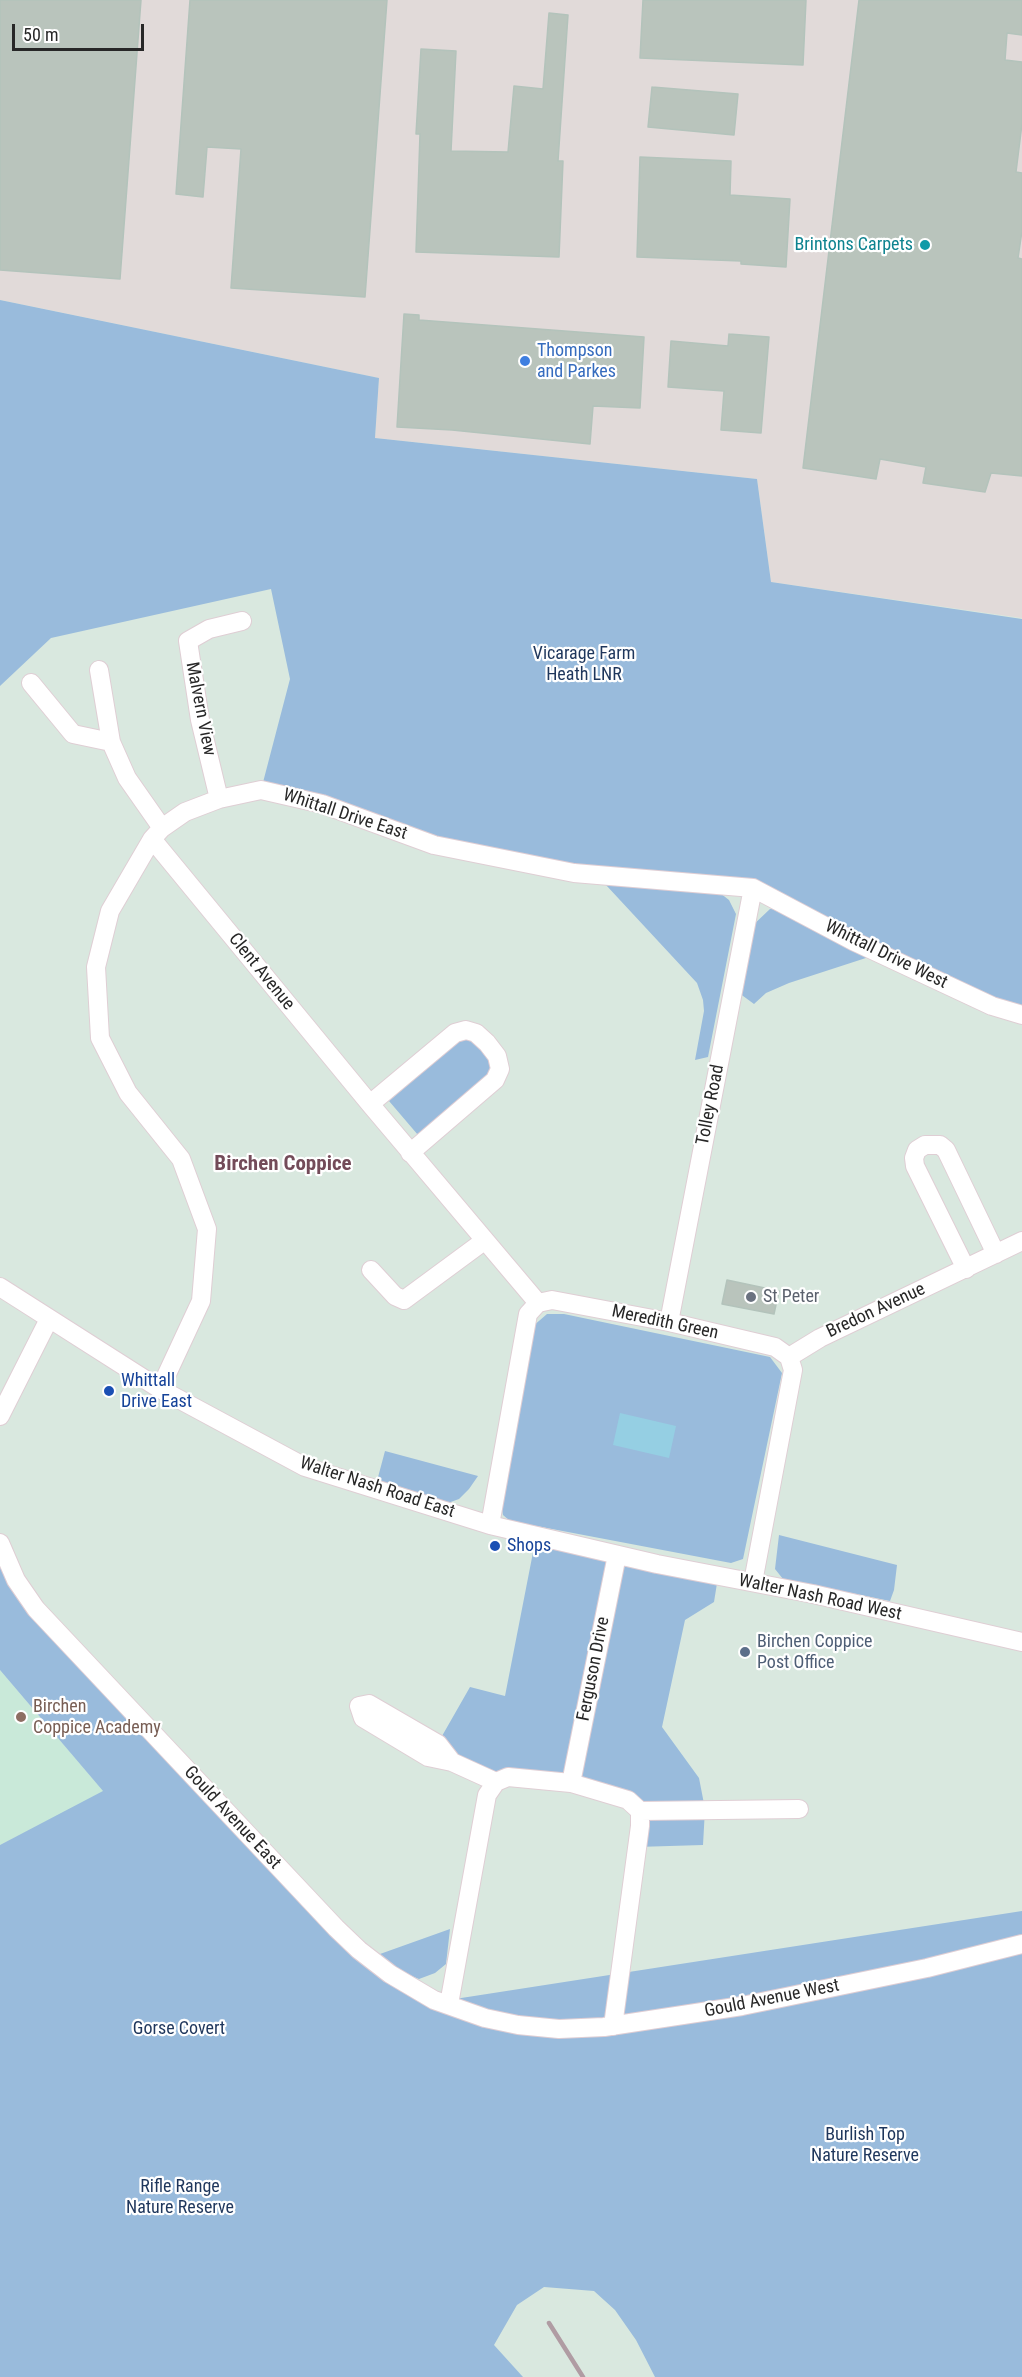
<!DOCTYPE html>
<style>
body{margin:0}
#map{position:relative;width:1022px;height:2377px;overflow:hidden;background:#d9e8df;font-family:"Roboto Condensed",sans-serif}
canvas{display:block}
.scale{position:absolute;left:12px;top:24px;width:132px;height:27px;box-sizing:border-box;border:3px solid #272727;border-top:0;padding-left:8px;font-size:18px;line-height:21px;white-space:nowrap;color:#272727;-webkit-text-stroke:4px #fff;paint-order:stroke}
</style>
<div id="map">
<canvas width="1022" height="2377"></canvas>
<div class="scale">50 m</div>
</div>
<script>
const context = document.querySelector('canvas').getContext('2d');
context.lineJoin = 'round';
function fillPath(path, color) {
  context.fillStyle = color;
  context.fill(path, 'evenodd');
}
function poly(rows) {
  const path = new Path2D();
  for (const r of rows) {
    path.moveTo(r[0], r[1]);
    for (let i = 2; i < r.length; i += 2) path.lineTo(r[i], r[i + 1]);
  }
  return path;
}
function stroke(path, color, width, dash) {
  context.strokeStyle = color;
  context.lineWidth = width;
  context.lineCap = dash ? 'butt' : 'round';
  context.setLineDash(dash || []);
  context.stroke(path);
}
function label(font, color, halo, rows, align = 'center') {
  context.font = font + ' "Roboto Condensed",sans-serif';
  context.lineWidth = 4.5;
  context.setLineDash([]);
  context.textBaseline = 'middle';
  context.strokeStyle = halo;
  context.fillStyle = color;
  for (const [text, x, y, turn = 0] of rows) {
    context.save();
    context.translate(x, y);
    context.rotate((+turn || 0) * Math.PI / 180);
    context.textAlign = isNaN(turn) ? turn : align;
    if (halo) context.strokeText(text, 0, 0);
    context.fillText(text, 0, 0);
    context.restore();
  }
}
const industrial = poly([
 [0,0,1022,0,1022,618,771,582,757,479,375,438,379,378,0,300]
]);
const education = poly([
 [0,1670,104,1792,0,1845]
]);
const green = poly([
 [0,300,379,378,375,438,757,479,771,582,1022,619,1022,1015,753,888,574,873,261,790,290,679,271,589,51,638,0,686],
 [606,885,711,890,720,893,729,900,736,914,708,1057,695,1060,704,1011,703,1000,697,983],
 [770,909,783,910,872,956,789,983,766,993,754,1004,739,993,750,928],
 [460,1039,473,1040,490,1060,492,1068,489,1076,418,1135,389,1101],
 [547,1314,564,1314,770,1357,782,1373,743,1559,731,1563,510,1521,503,1515,501,1505,532,1327],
 [385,1451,478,1476,469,1489,459,1499,445,1504,377,1481],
 [779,1535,897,1565,894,1590,890,1601,783,1579,775,1569],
 [536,1537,718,1577,714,1602,685,1620,662,1727,699,1778,705,1809,703,1845,636,1847,640,1811,571,1783,496,1782,438,1743,470,1687,505,1696],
 [0,1556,191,1786,429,2003,1022,1911,1022,2377,655,2377,636,2340,615,2310,594,2291,544,2287,517,2305,494,2345,523,2377,0,2377,0,1845,103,1791,0,1670],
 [450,1929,446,1964,435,1973,419,1979,402,1972,380,1954]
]);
const pitch = poly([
 [620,1413,676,1426,669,1458,613,1445]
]);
const building = poly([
 [0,0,141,0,120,279,0,270,0,0],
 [190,0,387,0,365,297,231,288,241,149,207,147,203,197,176,194,190,0],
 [643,0,806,0,803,65,640,58,643,0],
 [859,0,1022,0,1022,35,1007,33,1005,60,1022,62,1022,124,1016,172,1022,173,1022,231,1018,258,1022,259,1022,476,991,473,985,492,923,483,926,467,880,459,876,479,803,468,859,0],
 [549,13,568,15,558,161,563,161,559,257,416,252,420,134,416,134,421,49,456,51,451,151,508,152,514,86,543,89,549,13],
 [652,87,738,94,734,135,648,127,652,87],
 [640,157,731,161,730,195,790,199,786,267,741,264,741,261,637,257,640,157],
 [404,314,419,315,419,320,644,337,640,408,593,406,590,444,452,430,397,427,404,314],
 [729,334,769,337,761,433,721,430,724,391,668,387,671,341,728,346,729,334],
 [727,1280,779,1291,774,1314,722,1304,727,1280]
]);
const minor = poly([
 [99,670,111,742,127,778,162,828],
 [31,683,73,734,111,742],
 [219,799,200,720,188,641,209,629,242,621],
 [152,839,370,1104,538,1303],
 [370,1104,455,1033,466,1030,476,1033,487,1043,497,1056,500,1069,495,1080,410,1153],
 [966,1269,915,1166,914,1158,917,1150,925,1145,940,1145,946,1150,996,1254],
 [371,1270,395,1296,404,1300,484,1241],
 [0,1287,160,1389,305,1467,490,1525,657,1564,813,1594,1022,1642],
 [669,1322,753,888],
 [789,1357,820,1338,1022,1241],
 [160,1389,201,1301,207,1229,181,1159,128,1093,100,1038,96,967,110,911,152,839,162,828,185,812,219,799,261,790,322,804,434,845,574,873,753,888,853,941,992,1006,1022,1015],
 [0,1416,49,1319],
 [490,1525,528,1314,538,1303,552,1300,669,1322,775,1347,789,1357,793,1370,753,1582],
 [0,1543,16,1580,36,1609,336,1928,359,1950,390,1974,434,2000,485,2018,518,2025,559,2029,604,2027,742,2006,927,1968,1022,1944],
 [452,1762,438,1744,369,1704,359,1706,363,1718,428,1757,452,1762,496,1782,508,1777,571,1783,628,1800,640,1811,799,1809],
 [571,1783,617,1555],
 [449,2004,487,1795,496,1782],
 [613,2026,640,1826,640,1811]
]);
const rail = poly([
 [549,2323,583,2377]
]);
const markers = [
 [925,245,6,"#0f9aa8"],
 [525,361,6,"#3f7fe0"],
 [751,1297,6,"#6b7280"],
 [109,1391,6,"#1a4fb4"],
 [495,1546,6,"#1a4fb4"],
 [745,1652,6,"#5c6f8a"],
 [21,1717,6,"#8d6e63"]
];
const cultureNames = [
 ["Brintons Carpets",913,245]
];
const shopNames = [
 ["Thompson",537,351],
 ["and Parkes",537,372]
];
const parkNames = [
 ["Vicarage Farm",584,654],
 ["Heath LNR",584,675],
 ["Gorse Covert",179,2029],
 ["Burlish Top",865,2135],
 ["Nature Reserve",865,2156],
 ["Rifle Range",180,2187],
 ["Nature Reserve",180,2208]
];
const streetNames = [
 ["Malvern View",200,709,79],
 ["Whittall Drive East",345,815,18],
 ["Whittall Drive West",886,955,26],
 ["Clent Avenue",261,972,51],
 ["Tolley Road",711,1105,-79],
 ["Bredon Avenue",876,1311,-25],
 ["Meredith Green",665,1323,12],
 ["Walter Nash Road East",377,1488,18],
 ["Walter Nash Road West",820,1598,12],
 ["Ferguson Drive",594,1669,-79],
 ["Gould Avenue East",232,1818,47],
 ["Gould Avenue West",772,1999,-11]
];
const worshipNames = [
 ["St Peter",763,1297]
];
const transitNames = [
 ["Whittall",121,1381],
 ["Drive East",121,1402],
 ["Shops",507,1546]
];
const serviceNames = [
 ["Birchen Coppice",757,1642],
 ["Post Office",757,1663]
];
const educationNames = [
 ["Birchen",33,1707],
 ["Coppice Academy",33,1728]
];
const quarterNames = [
 ["Birchen Coppice",283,1165]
];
fillPath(industrial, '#e1dad9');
fillPath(education, '#c9e9d9');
fillPath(green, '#99bbdc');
fillPath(pitch, '#95cfe3');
fillPath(building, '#b9c4bc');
stroke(building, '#b3c3bb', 1.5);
stroke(minor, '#dfced4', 20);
stroke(minor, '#fff', 18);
stroke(rail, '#b09ca3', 4.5);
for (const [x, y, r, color] of markers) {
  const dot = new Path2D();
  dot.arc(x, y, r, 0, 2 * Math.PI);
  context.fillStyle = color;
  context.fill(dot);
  stroke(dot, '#fff', 2);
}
label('18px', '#0d838f', '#fff', cultureNames, 'right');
label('18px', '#366cbe', '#fff', shopNames, 'left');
label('18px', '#1e365c', '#fff', parkNames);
label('18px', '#272727', '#fff', streetNames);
label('18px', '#5b616d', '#fff', worshipNames, 'left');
label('18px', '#164399', '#fff', transitNames, 'left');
label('18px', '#4e5e75', '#fff', serviceNames, 'left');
label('18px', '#785e54', '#fff', educationNames, 'left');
label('bold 21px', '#734b59', '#fff', quarterNames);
</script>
